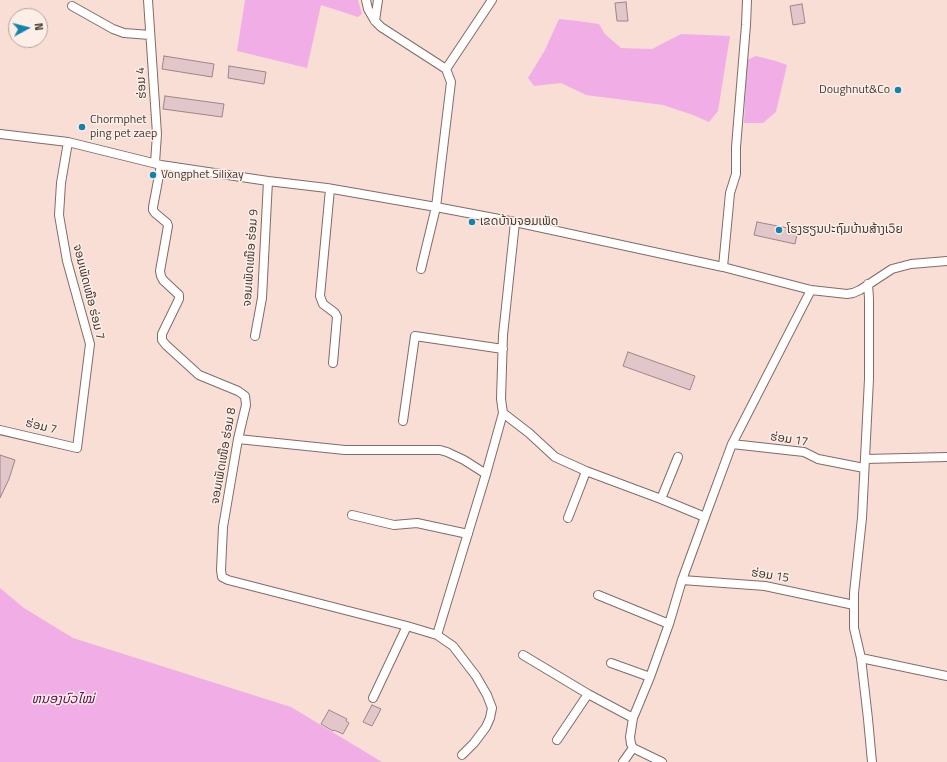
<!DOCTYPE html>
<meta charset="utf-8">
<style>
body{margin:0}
#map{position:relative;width:947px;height:762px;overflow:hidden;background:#f8ded5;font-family:"Titillium Web",sans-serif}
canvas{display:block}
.north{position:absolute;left:8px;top:8px;width:40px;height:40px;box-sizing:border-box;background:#feeee8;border:1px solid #b3a6a0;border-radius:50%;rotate:83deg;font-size:11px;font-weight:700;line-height:16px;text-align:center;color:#433935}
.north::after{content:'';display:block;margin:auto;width:14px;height:18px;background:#1284ab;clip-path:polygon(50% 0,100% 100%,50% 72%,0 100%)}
</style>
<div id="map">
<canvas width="947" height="762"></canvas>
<div class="north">N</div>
</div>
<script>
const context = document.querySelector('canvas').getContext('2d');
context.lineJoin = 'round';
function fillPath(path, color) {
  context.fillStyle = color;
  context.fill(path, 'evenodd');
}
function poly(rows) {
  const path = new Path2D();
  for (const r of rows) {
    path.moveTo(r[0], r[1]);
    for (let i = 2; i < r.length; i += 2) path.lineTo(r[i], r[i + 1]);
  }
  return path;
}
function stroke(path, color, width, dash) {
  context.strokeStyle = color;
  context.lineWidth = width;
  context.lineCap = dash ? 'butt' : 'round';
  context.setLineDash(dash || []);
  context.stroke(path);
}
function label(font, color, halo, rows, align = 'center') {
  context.font = font + ' "Titillium Web","Noto Sans Lao",sans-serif';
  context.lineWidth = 3;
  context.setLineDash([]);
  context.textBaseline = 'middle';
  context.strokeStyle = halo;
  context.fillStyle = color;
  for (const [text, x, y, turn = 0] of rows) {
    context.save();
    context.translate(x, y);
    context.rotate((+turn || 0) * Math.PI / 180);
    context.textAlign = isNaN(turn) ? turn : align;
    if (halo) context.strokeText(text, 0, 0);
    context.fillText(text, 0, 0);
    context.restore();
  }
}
const water = poly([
 [245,0,358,0,362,14,358,17,321,5,307,68,237,51],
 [559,19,578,21,599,24,605,34,621,48,652,49,681,34,730,36,718,111,709,122,693,115,663,105,586,95,561,83,534,86,528,78,545,50],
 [756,56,776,61,787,65,776,112,763,123,744,123,747,60],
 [0,588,24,608,73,638,291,707,382,762,0,762]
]);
const building = poly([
 [626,2,628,21,617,21,615,3,626,2],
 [802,4,805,23,793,25,790,6,802,4],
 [164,56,214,64,212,77,162,69,164,56],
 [229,66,266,72,264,84,228,78,229,66],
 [165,96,224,104,222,117,163,109,165,96],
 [757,222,798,230,795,244,754,235,757,222],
 [628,352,695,376,690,390,623,366,628,352],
 [0,455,15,460,9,479,0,498,0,455],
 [372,705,381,709,372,726,363,722,372,705],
 [329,710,347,719,346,721,349,723,343,734,334,730,333,731,321,724,329,710]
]);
const minor = poly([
 [148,0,157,134,155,163],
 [366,0,368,9,375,21,381,27,446,69],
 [72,6,113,29,124,33,150,35],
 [375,21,378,0],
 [0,134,68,142,161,165,268,181,327,188,436,207,515,222,723,267,811,290,847,294,853,293,860,290,892,269,911,264,947,261],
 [161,165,153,207,153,210,155,213,167,223,168,226,160,271,161,276,163,280,179,295,179,299,162,334,162,340,166,345,199,375,238,391,245,396,246,405,238,439,223,527,221,570,222,577,228,580,407,626],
 [330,189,320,296,323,304,335,313,337,317,333,363],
 [723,267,730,193,736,174,736,147,746,25,747,0],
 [421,269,436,207,451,82,446,69,492,0],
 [868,284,869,298,869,379,862,518,854,593,854,628,861,658,868,719,872,762],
 [255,336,262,298,268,181],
 [503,413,529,433,555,457,586,471],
 [403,421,415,336,503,349],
 [0,430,77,448,90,344,67,261,59,215,61,183,68,142],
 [238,439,345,450,440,450,447,452,464,460,486,474],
 [732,444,804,452,818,459,864,468],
 [865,459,947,457],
 [661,499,678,457],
 [352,515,394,525,417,523,468,534],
 [568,518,582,482,586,471,661,499,705,517],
 [682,580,765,586,854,605],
 [598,595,669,624],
 [437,635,486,474,503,413,501,399,503,335,515,222],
 [523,655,588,694,633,718],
 [861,658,947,676],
 [611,663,650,677],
 [373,698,407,626,437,635,453,646,476,676,487,695,492,708,490,718,486,727,474,743,462,755],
 [557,740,588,694],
 [623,762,633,748],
 [662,762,633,748,631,744,630,737,633,718,650,677,669,624,682,580,705,517,732,444,811,290]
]);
const markers = [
 [898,90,4,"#1284ab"],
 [82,127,4,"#1284ab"],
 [153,175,4,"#1284ab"],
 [472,222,4,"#1284ab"],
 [779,230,4,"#1284ab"]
];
const streetNames = [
 ["ຮ່ອມ 4",142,83,-94],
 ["ຈອມເພັດເໜືອ ຮ່ອມ 9",251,258,-86],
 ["ຈອມເພັດເໜືອ ຮ່ອມ 7",88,292,76],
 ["ຮ່ອມ 7",41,427,13],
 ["ຮ່ອມ 17",789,440,9],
 ["ຈອມເພັດເໜືອ ຮ່ອມ 8",224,456,-80],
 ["ຮ່ອມ 15",770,576,9]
];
const poiNames = [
 ["Doughnut&Co",890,90,"right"],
 ["Chormphet",90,120],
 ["ping pet zaep",90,134],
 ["Vongphet Silixay",161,175],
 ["ເຂດບ້ານຈອມເພັດ",480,222],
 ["ໂຮງຮຽນປະຖົມບ້ານສ້າງເວົຍ",787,230]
];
const waterNames = [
 ["ຫນອງບົວໄໝ່",63,700]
];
fillPath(water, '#f1aee6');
fillPath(building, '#e1c6ca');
stroke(building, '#9e8588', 1);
stroke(minor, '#826c64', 10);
stroke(minor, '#fff', 8);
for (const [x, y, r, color] of markers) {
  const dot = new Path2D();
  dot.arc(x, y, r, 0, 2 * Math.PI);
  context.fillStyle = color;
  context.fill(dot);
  stroke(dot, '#feeee8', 1.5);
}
label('12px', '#433935', '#feeee8', streetNames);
label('12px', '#433935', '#feeee8', poiNames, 'left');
label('italic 13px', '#5c0d54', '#feeee8', waterNames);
</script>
